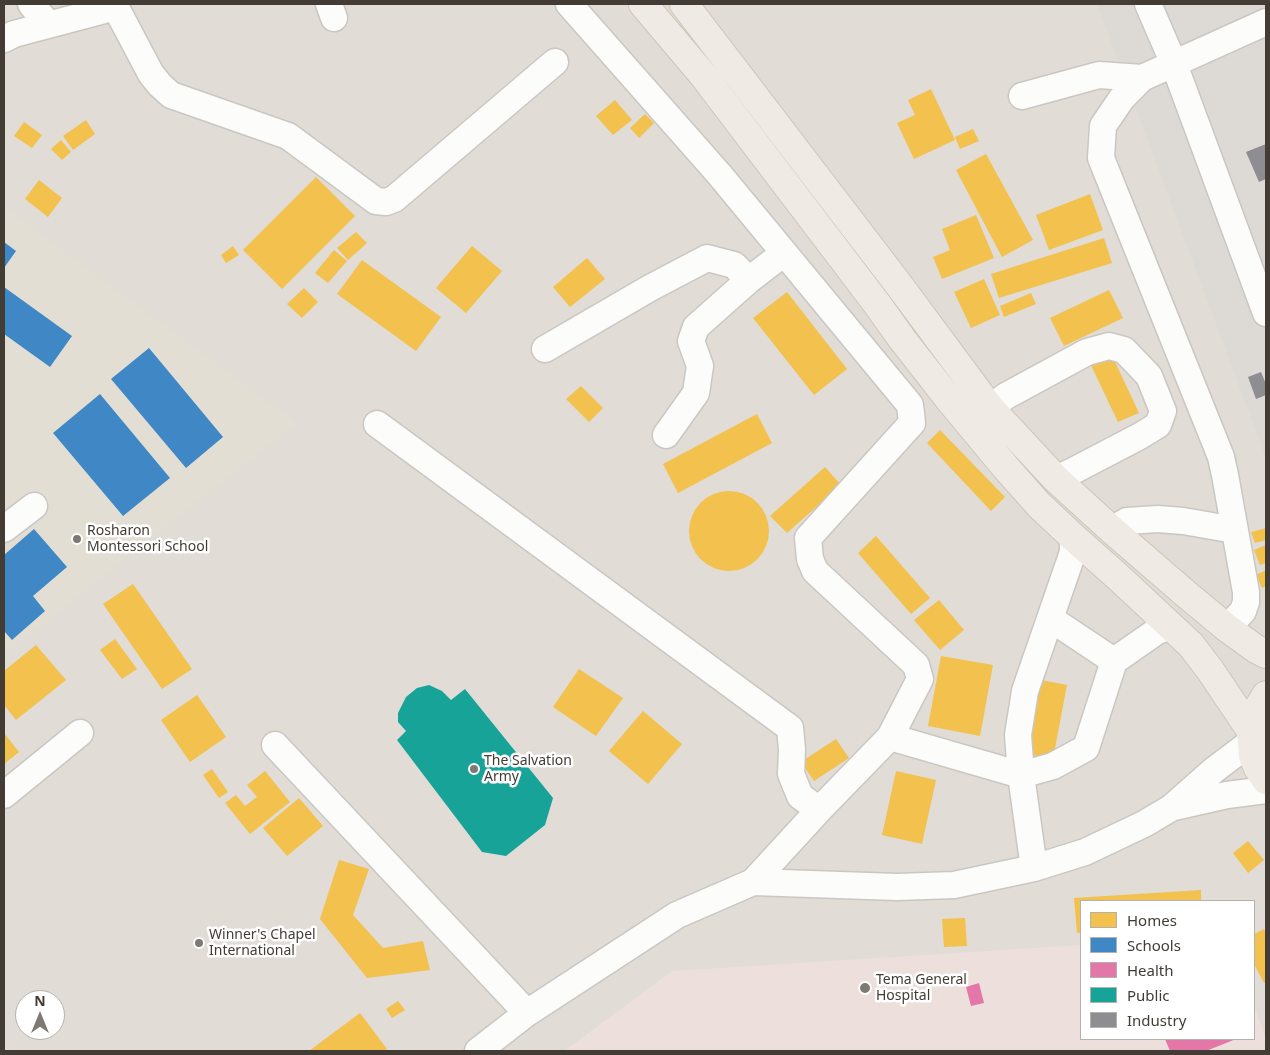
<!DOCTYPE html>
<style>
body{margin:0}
#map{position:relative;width:1270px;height:1055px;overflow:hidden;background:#edebe7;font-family:"Noto Sans",sans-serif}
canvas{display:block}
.frame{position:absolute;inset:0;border:5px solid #423c35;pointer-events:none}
.legend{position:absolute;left:1080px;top:900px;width:175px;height:140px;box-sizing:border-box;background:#fff;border:1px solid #b3b1ae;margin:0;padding:6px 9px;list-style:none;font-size:15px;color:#423c35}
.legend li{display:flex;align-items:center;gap:10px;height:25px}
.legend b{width:25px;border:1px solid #b3b1ae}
.north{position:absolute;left:15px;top:990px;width:50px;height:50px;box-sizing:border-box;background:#fff;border:1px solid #b3b1ae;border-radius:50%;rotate:0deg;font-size:14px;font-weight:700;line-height:20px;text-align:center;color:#423c35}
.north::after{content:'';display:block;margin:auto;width:18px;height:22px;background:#7e7973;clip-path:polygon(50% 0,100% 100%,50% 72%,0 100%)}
</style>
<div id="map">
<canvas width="1270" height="1055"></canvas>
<div class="frame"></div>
<ul class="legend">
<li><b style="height:14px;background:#f2c14e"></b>Homes</li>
<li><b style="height:14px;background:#3f88c5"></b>Schools</li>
<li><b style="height:14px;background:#e377a8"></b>Health</li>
<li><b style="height:14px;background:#17a398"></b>Public</li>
<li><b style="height:14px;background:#8d8d92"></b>Industry</li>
</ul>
<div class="north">N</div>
</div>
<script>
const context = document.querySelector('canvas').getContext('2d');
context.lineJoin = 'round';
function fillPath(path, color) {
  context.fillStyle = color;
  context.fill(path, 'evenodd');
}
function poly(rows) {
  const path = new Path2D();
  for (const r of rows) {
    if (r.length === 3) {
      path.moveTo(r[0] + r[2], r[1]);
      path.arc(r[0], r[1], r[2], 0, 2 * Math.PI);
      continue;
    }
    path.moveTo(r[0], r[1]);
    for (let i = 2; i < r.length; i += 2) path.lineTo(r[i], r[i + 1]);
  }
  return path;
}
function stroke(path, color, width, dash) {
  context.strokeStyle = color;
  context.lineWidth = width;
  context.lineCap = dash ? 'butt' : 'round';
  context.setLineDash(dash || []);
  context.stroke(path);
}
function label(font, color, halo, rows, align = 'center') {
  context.font = font + ' "Noto Sans",sans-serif';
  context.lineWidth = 5;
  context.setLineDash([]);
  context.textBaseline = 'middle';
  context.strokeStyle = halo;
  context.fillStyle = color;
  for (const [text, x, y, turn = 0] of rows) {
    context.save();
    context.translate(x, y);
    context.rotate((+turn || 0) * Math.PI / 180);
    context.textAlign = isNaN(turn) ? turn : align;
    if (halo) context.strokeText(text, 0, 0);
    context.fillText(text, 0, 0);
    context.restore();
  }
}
const residential = poly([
 [4,4,1266,4,1266,1051,4,1051],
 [1081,901,1254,901,1254,1039,1081,1039],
 [25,1000,55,1000,55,1030,25,1030]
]);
const industrial = poly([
 [1097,4,1266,4,1266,458]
]);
const education = poly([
 [4,207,297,423,4,655]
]);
const medical = poly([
 [1081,945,1081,1039,1254,1039,1254,1006,1266,1038,1266,1051,564,1051,672,971]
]);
const homes = poly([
 [931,89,955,140,914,159,897,123,915,115,908,100],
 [615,100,632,120,613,135,596,116],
 [645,114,654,123,639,138,630,128],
 [86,120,95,134,73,150,63,136],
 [24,122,42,135,32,148,14,136],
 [973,129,979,141,960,149,955,137],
 [61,140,71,152,62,160,51,149],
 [986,154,1033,240,1002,257,956,170],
 [316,177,355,216,282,289,243,250],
 [39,180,62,198,48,217,25,199],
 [1090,194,1103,230,1049,250,1036,215],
 [976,215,994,258,942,279,933,257,950,250,942,229],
 [356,232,367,243,348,260,337,248],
 [1104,238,1112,263,999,298,991,274],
 [233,246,239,255,226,263,221,255],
 [472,246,502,271,466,313,436,288],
 [334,250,347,261,328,283,315,273],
 [587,258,605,279,570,307,553,287],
 [362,260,441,317,416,351,337,294],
 [984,279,1000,315,971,328,954,292],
 [304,288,318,302,302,318,287,304],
 [1109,290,1123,318,1064,346,1050,318],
 [787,292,847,369,814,395,753,318],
 [1031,293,1036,304,1004,317,1000,306],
 [1110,351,1139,413,1118,422,1089,361],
 [581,386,603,408,589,422,566,399],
 [757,414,772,443,678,493,663,464],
 [940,430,1005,497,991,511,927,443],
 [825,467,841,485,787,533,770,516],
 [729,531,40],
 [1266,528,1266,540,1255,543,1251,532],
 [876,536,930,598,911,614,858,553],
 [1266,545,1266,563,1260,565,1254,550],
 [1266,570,1266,586,1262,588,1256,575],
 [133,584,192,669,162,689,103,604],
 [939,600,964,630,940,650,914,620],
 [115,639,137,669,122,679,100,650],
 [36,645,66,680,16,720,4,705,4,671],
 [941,656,993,665,980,736,928,726],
 [579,669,623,698,596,736,553,707],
 [1036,679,1067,685,1053,759,1022,753],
 [197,695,226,737,190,762,161,720],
 [643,711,682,744,648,784,609,751],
 [4,733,19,752,4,764],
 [836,739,849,758,814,781,801,762],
 [212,769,228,792,219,798,203,775],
 [265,771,290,802,250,834,225,803,236,795,245,806,257,797,247,785],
 [896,771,936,780,922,844,882,835],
 [299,798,323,826,287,856,263,828],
 [1248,841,1264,860,1248,873,1233,853],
 [339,860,369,869,353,915,383,948,423,941,430,970,367,978,320,919],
 [1201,890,1201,901,1081,901,1081,933,1077,933,1074,898],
 [965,918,967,946,944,947,942,919],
 [1264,929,1266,933,1266,982,1264,983,1254,964,1254,934],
 [398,1001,405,1010,392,1018,386,1009],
 [360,1013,387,1049,384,1051,309,1051]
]);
const schools = poly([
 [4,242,16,251,4,268],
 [4,287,72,336,50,367,4,334],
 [149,348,223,437,186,468,111,379],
 [100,394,170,478,123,516,53,433],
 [34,529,67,567,33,596,45,611,12,640,4,631,4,555]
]);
const health = poly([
 [979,983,984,1003,971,1006,966,987],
 [1165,1039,1236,1039,1206,1051,1170,1051]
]);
const public = poly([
 [429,685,442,691,451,700,465,689,553,798,545,825,506,856,482,852,397,740,406,731,398,722,398,713,406,697,417,688]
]);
const industry = poly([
 [1266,144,1266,179,1259,182,1246,152],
 [1261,372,1266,384,1266,395,1256,399,1248,377]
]);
const minor = poly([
 [31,4,49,25],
 [114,4,151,74,160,85,171,95,288,136,376,201,386,202,394,199,555,62],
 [329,4,334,18],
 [569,4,719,174,910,405,912,423,808,538,810,559,815,571,916,665,920,679,890,737,819,810,753,882],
 [1148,4,1174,64,1266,313],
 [4,39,14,34,116,7],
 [1022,96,1099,75,1142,78],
 [545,349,650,288,707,258,734,265,749,280],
 [990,408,1006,396,1087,352,1109,346,1124,350,1149,376,1163,411,1158,425,1140,436,1073,471,1056,479],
 [377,424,790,728,792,749,791,774,800,796,819,810],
 [666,435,696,393,700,366,691,341,696,327,749,280,784,253],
 [4,529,34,506],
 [1112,530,1127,521,1158,519,1183,521,1235,530],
 [1051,619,1114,661],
 [1227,628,1243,611,1246,602,1246,592,1225,475,1221,457,1213,437,1101,158,1103,126,1122,98,1142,78,1266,22],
 [890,737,1021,775,1053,766,1086,748,1114,661,1157,631,1171,626],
 [275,745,527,1013],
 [4,795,80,733],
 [1174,807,1227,795,1266,790],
 [1034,868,1021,775,1018,735,1025,691,1073,552,1073,537],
 [478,1051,527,1013,677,915,753,882,897,887,954,885,1034,868,1085,852,1144,824,1171,808,1214,770,1251,742]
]);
const major = poly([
 [643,4,703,75,877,304,902,339,948,398,1007,469,1039,505,1073,537,1117,576,1191,645,1210,670,1251,731],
 [684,4,902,289,990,408,1056,479,1112,530,1186,594,1227,628,1256,649,1266,654],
 [1266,695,1255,713,1251,731,1253,756,1258,768,1266,780]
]);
const markers = [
 [77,539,5,"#7e7973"],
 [474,769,5,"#7e7973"],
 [199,943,5,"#7e7973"],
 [865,988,6,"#7e7973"]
];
const poiNames = [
 ["Rosharon",87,531],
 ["Montessori School",87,547],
 ["The Salvation",484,761],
 ["Army",484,777],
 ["Winner's Chapel",209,935],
 ["International",209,951],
 ["Tema General",876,980],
 ["Hospital",876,996]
];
fillPath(residential, '#e1dcd5');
fillPath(industrial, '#dddad5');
fillPath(education, '#e3ded3');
fillPath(medical, '#ecdfdc');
fillPath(homes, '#f2c14e');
fillPath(schools, '#3f88c5');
fillPath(health, '#e377a8');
fillPath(public, '#17a398');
fillPath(industry, '#8d8d92');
stroke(minor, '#cac7c3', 29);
stroke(major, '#cec6b7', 30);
stroke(minor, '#fcfcfb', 26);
stroke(major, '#efebe4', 28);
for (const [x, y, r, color] of markers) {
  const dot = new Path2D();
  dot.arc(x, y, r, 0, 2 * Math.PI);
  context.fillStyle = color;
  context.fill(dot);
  stroke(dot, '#fff', 2);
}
label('14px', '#423c35', '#fff', poiNames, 'left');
</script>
